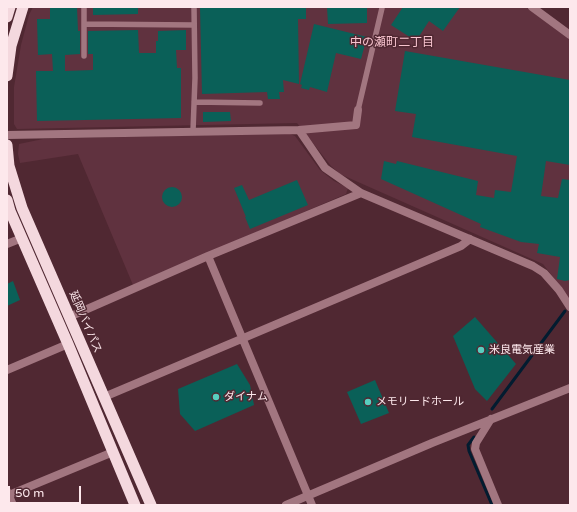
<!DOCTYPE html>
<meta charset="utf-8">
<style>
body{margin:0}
#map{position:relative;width:577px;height:512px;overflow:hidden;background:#502832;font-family:"Varela Round",sans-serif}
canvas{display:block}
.frame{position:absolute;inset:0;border:8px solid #fde8ec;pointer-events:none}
.scale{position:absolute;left:8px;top:486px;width:73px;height:18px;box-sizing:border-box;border:2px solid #fde8ec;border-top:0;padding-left:5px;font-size:12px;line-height:14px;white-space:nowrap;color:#fde8ec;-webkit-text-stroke:3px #502832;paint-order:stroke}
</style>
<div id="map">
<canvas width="577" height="512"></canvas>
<div class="frame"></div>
<div class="scale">50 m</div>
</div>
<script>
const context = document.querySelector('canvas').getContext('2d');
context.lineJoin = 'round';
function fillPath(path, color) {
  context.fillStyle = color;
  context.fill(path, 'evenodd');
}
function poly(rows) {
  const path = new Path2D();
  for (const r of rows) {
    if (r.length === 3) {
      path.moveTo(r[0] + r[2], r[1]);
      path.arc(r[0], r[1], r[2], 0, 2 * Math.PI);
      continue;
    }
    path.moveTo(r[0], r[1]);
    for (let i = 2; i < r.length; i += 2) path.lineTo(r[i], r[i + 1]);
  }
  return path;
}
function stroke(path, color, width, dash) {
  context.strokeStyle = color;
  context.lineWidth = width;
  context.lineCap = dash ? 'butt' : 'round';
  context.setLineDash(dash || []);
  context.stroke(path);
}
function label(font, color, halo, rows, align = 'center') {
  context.font = font + ' "Varela Round","Noto Sans JP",sans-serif';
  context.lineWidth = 3;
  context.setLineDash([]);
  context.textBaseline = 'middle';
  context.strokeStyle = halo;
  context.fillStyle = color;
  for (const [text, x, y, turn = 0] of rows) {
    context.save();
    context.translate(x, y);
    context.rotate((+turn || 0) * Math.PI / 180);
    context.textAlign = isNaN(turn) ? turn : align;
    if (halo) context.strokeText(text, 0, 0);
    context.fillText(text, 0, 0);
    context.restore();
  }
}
const built = poly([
 [33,7,526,7,570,40,570,301,553,277,543,264,340,174,331,166,297,123,17,129,14,124,14,87,21,45,29,15],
 [288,133,295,136,320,170,334,181,348,188,346,194,133,285,78,154,20,163,18,154,19,144,43,139]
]);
const stream = poly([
 [492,409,565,311],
 [474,437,468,445,469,451,492,505]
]);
const building = poly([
 [50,7,77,7,78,31,80,31,80,54,65,55,65,71,93,70,93,54,88,54,88,31,138,30,139,53,156,53,156,41,158,41,158,31,186,30,186,50,176,50,177,68,181,68,181,118,37,121,36,71,53,71,52,54,38,55,37,19,50,19],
 [93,7,138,7,138,14,93,15],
 [200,7,306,7,306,19,298,19,299,84,283,80,284,92,279,92,280,99,268,99,267,92,202,94],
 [327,7,367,7,367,23,328,24],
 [403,7,460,7,443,31,429,21,416,41,391,25],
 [314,24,367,37,361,59,336,53,327,92,310,87,309,90,301,88,302,85,300,84],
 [405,51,570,80,570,165,546,161,541,196,558,198,562,179,570,180,570,280,565,281,557,279,560,257,537,253,539,244,521,242,480,227,481,224,381,179,384,161,396,164,397,161,478,181,476,195,494,198,495,190,511,192,517,156,412,137,416,114,395,111],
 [203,112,230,112,231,121,203,122],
 [297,180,308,205,250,229,245,217,246,217,234,188,242,185,249,200],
 [172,197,10],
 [13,281,20,300,7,306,7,284],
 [475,317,516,364,487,401,475,389,453,336],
 [237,364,250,385,254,405,195,431,180,414,178,389],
 [375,380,389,413,361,424,347,392]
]);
const service = poly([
 [84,7,84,56],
 [84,24,194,25],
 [194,102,260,103],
 [358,110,382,8],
 [193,131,195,78,194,7]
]);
const minor = poly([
 [532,7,570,35],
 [299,130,356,125,358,110],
 [7,135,299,130,325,168,361,193,533,266,544,273,559,290,570,307],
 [7,244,22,238],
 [208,256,312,505],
 [69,317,208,256,361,193],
 [7,370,68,344],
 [104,397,343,296,461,246,470,239],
 [491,419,476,443,475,449,498,505],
 [7,491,13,505],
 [9,495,113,452],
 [286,505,432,443,570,388]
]);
const trunk = poly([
 [7,17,10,7],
 [7,76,11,46,23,7],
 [7,145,9,166,22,208,151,505],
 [7,200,10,211,68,344,135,505]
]);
const markers = [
 [481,350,4,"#59cebf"],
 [216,397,4,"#59cebf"],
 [368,402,4,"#59cebf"]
];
const streetNames = [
 ["延岡バイパス",85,322,67]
];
const poiNames = [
 ["米良電気産業",489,350],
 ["ダイナム",224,397],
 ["メモリードホール",376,402]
];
const neighbourhoodNames = [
 ["中の瀬町二丁目",392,43]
];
fillPath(built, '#60323f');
stroke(stream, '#021c30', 3);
fillPath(building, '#0a6058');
stroke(service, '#a27680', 5.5);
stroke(minor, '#a27680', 8);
stroke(trunk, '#f4d8de', 11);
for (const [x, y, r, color] of markers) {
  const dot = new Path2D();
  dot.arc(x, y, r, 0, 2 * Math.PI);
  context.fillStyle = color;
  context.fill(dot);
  stroke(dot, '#502832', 1.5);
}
label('11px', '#fde8ec', '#502832', streetNames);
label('11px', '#fde8ec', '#502832', poiNames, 'left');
label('12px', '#f8c4cf', '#502832', neighbourhoodNames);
</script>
